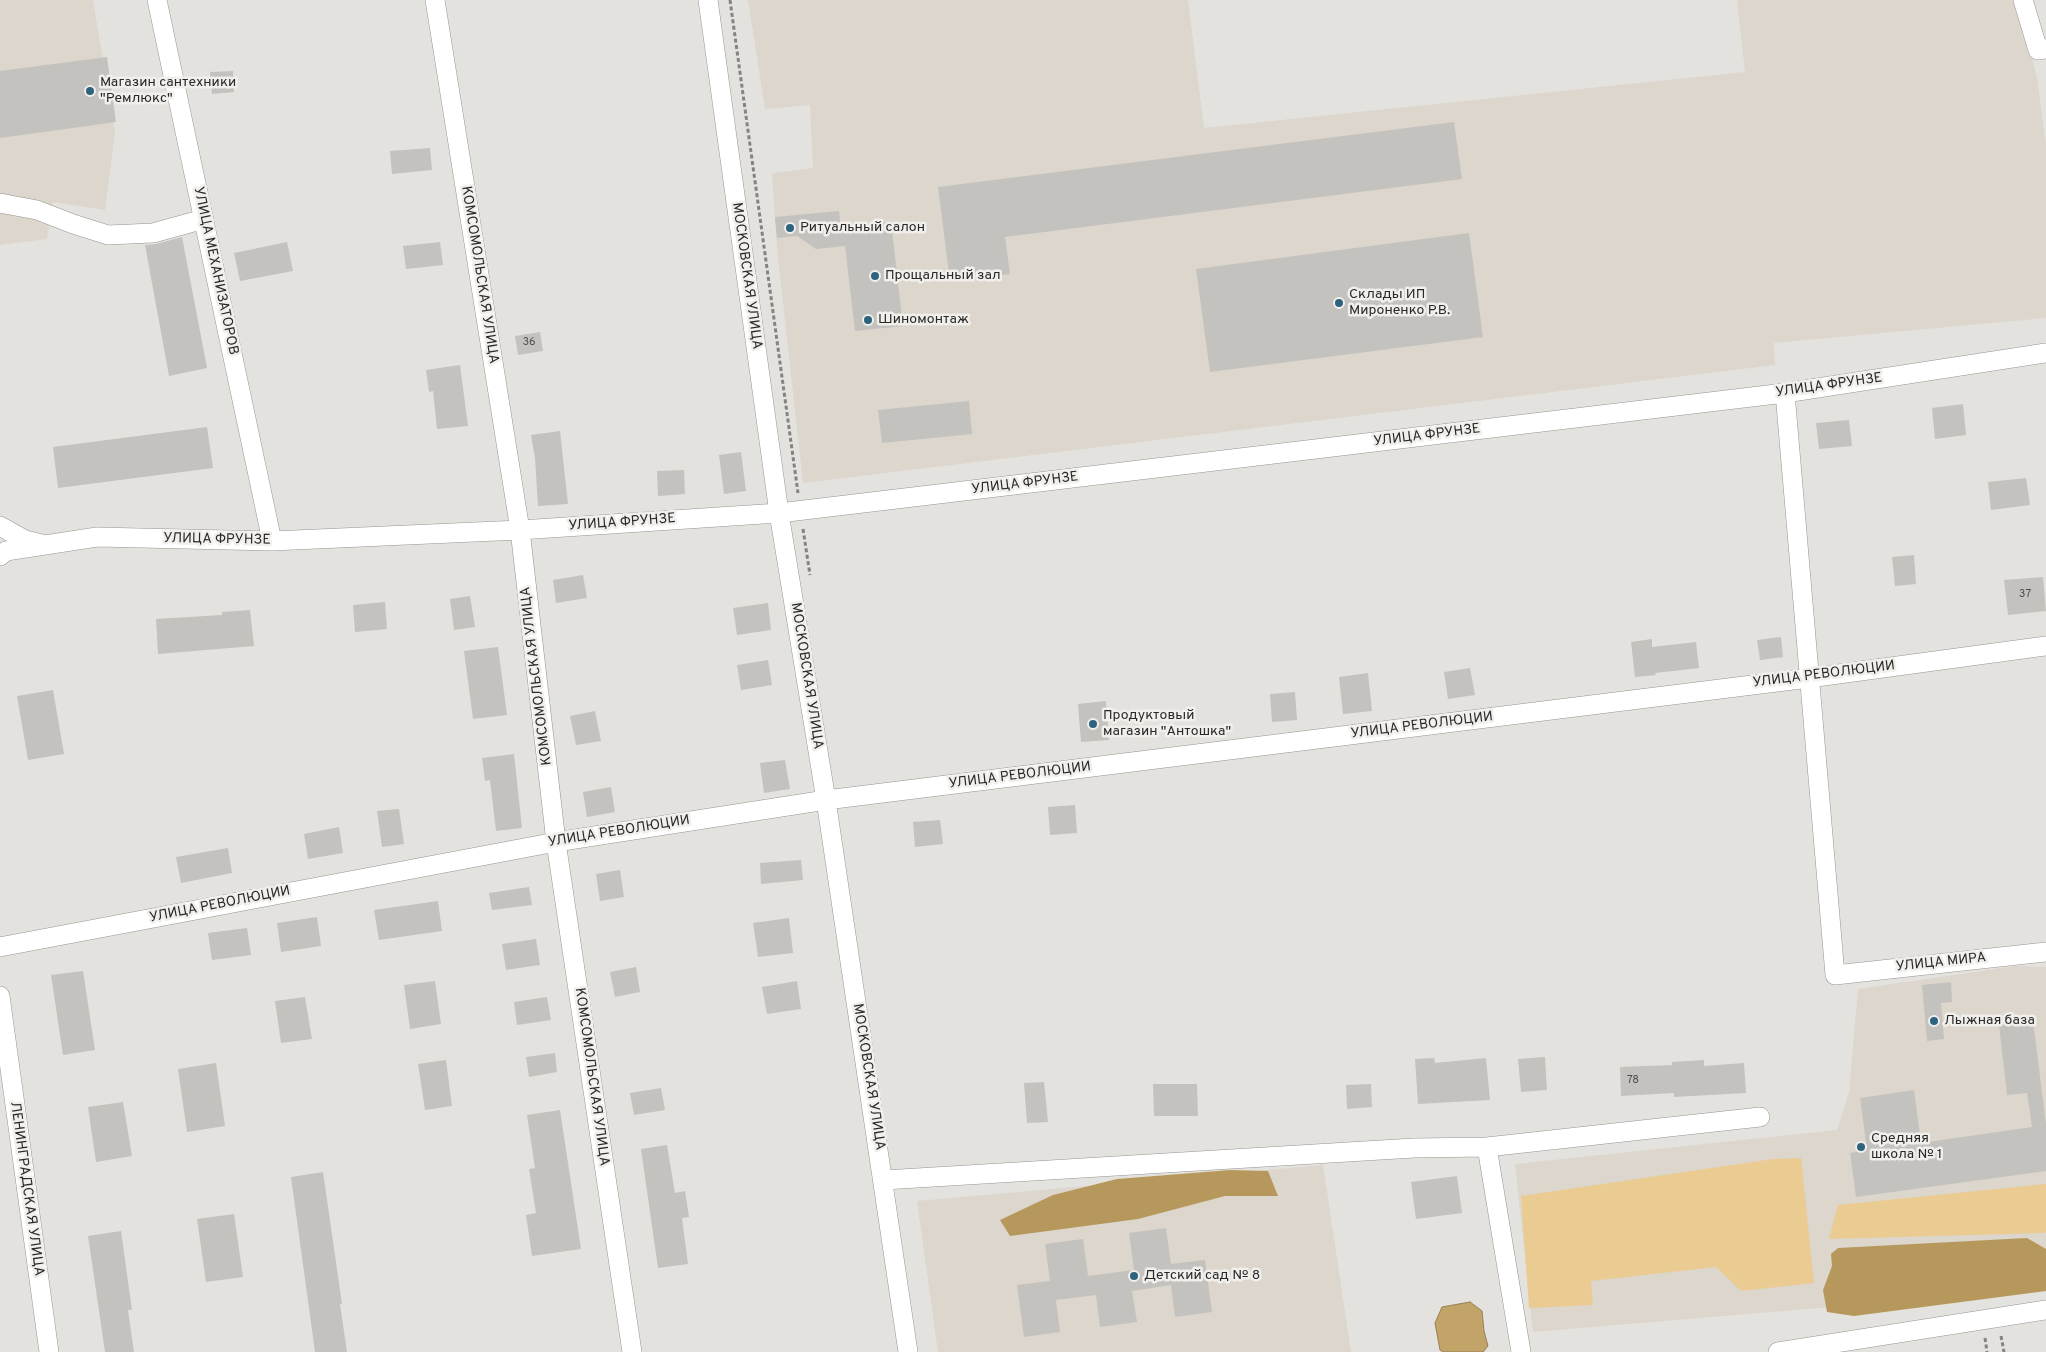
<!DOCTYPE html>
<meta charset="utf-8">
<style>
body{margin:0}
canvas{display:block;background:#e4e2de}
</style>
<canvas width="2046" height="1352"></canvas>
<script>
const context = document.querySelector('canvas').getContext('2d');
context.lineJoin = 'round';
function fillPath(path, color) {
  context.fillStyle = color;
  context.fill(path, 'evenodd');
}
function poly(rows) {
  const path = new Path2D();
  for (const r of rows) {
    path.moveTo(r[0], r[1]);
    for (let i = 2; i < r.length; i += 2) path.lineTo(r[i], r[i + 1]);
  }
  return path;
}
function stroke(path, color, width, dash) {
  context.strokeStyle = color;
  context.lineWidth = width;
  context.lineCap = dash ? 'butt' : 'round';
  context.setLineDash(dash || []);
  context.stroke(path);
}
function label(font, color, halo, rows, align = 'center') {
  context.font = font + ' Overpass,sans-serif';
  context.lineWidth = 5;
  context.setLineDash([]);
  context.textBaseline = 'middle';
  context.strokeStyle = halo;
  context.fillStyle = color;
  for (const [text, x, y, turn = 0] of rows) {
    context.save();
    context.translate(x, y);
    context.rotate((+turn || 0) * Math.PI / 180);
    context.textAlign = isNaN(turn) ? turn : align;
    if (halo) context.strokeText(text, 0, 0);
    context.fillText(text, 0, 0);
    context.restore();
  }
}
const built = poly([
 [0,0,93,0,115,132,105,210,53,202,47,239,0,245],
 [748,0,1188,0,1204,128,1745,72,1737,0,2016,0,2037,77,2046,145,2046,318,1774,343,1775,365,803,483,777,248,772,173,813,168,810,105,765,109],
 [2015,966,2046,967,2046,1289,1533,1332,1515,1164,1837,1130,1849,1092,1858,989],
 [1323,1165,1351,1352,938,1352,917,1201]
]);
const green = poly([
 [1801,1158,1814,1283,1741,1291,1716,1267,1591,1281,1593,1305,1529,1308,1521,1196,1773,1159],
 [2046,1184,2046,1232,2044,1233,1829,1239,1838,1205]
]);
const forest = poly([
 [1230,1170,1268,1171,1278,1196,1225,1196,1138,1219,1010,1236,1000,1220,1053,1195,1117,1179],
 [2027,1238,2046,1249,2046,1291,1854,1316,1827,1312,1823,1290,1832,1266,1831,1254,1838,1248]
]);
const water = poly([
 [1470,1302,1482,1311,1484,1331,1488,1346,1483,1352,1443,1352,1440,1350,1435,1323,1442,1307,1470,1302]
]);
const building = poly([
 [107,57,116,122,0,138,0,71],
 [233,71,234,92,212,94,210,72],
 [1454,122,1462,179,1005,237,1010,274,950,281,938,187],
 [430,148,432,170,392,174,390,151],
 [839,211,841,228,891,222,903,326,855,331,845,246,816,249,797,236,777,238,775,217],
 [1469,233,1483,337,1210,372,1196,269],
 [182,237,207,368,169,376,145,245,156,244],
 [287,242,293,271,240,281,234,253],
 [440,242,443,265,406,269,403,246],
 [540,332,543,351,518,355,515,336],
 [460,365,468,426,437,429,433,391,429,392,426,370],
 [969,401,972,434,882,443,878,410],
 [1963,404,1966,435,1935,439,1932,408],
 [1849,420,1852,446,1819,449,1816,423],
 [207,427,213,468,58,488,53,447],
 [560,431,568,504,538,506,535,458,531,435],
 [741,452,746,491,724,494,719,455],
 [684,470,685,494,658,496,657,471],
 [2026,478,2030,505,1991,510,1988,482],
 [1914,555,1916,584,1895,586,1892,557],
 [583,575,587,598,556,603,553,580],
 [2043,577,2046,611,2008,615,2004,580],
 [470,596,475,627,454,630,450,599],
 [385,602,387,629,355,632,353,605],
 [768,603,771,630,737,635,733,608],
 [250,610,254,646,158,654,156,619,222,615,222,612],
 [1781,637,1783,657,1760,660,1757,640],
 [1652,639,1652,647,1696,642,1699,668,1655,673,1656,675,1635,677,1631,642],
 [498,647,507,715,473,719,464,651],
 [768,660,772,685,741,690,737,665],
 [1470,668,1475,695,1448,699,1444,672],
 [1368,673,1372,711,1343,714,1339,677],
 [53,690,64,754,28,760,17,696],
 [1295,692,1297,720,1272,722,1270,694],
 [1106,701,1109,740,1081,742,1078,704],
 [595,711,601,741,576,745,570,716],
 [514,754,522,828,496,831,490,780,485,781,482,758],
 [785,760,790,789,764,793,760,763],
 [611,787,615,812,587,817,583,792],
 [1075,805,1077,833,1050,835,1048,807],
 [399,809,404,844,382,847,377,811],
 [940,820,943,844,915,847,913,822],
 [339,827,343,853,308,859,304,834],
 [228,848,232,873,181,883,176,857],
 [801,860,803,880,761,884,760,863],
 [620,870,624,897,600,901,596,874],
 [529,887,532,905,492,910,489,893],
 [438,901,442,931,379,940,374,910],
 [317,917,321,946,281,952,277,923],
 [789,918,793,953,758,957,753,923],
 [247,928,251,955,212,960,208,933],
 [536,939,540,965,506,970,502,944],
 [636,967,640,992,615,997,610,972],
 [83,971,95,1050,63,1055,51,975],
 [435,981,441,1024,410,1029,404,985],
 [797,981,801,1009,767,1014,762,987],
 [1951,982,1952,1002,1941,1003,1944,1039,1927,1041,1922,985],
 [305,997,312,1039,281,1043,275,1001],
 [547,997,551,1020,517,1025,514,1002],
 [2033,1021,2046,1124,2046,1171,1856,1197,1850,1153,1867,1150,1860,1098,1914,1090,1921,1143,2032,1127,2027,1093,2007,1095,1999,1025],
 [555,1053,557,1072,529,1077,526,1057],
 [1545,1057,1547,1090,1521,1092,1518,1059],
 [1434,1058,1435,1063,1486,1058,1490,1100,1418,1104,1415,1059],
 [446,1060,452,1106,425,1110,418,1064],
 [1704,1060,1704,1066,1744,1063,1746,1093,1674,1097,1674,1093,1621,1096,1620,1067,1672,1065,1672,1062],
 [216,1063,225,1126,187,1132,178,1069],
 [1044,1082,1048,1122,1027,1123,1024,1083],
 [1153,1084,1197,1084,1198,1116,1154,1116],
 [1371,1084,1372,1107,1347,1109,1346,1085],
 [661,1088,665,1110,634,1115,630,1093],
 [123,1102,132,1156,96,1162,88,1107],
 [560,1110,581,1249,532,1256,526,1215,536,1213,529,1169,535,1168,527,1115],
 [667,1145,675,1193,685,1191,689,1217,682,1218,688,1264,658,1268,641,1149],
 [323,1172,342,1304,340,1304,347,1352,315,1352,291,1177],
 [1457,1176,1462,1213,1416,1219,1411,1182],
 [234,1214,243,1277,206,1282,197,1219],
 [1166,1228,1171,1264,1205,1260,1212,1312,1175,1317,1171,1285,1132,1291,1137,1322,1100,1327,1096,1295,1056,1300,1060,1332,1024,1337,1017,1285,1050,1281,1045,1244,1083,1239,1088,1276,1134,1270,1129,1233],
 [121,1231,132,1310,128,1310,134,1352,105,1352,88,1236]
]);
const path = poly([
 [730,0,798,493],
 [803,529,810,575],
 [2001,1336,2004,1352],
 [1985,1338,1987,1352]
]);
const minor = poly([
 [157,0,272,541],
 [435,0,520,530,556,842,632,1352],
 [708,0,779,513,826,800,908,1352],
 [2023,0,2038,50,2046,49],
 [0,203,37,210,73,224,108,235,153,233,204,219],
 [1785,393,1835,975,2046,952],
 [0,526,25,540,42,544],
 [0,556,6,551,97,537,272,541,520,530,779,513,1785,393,2046,353],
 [0,947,556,842,826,800,1809,678,2046,646],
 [0,996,49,1352],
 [1487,1147,1521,1352],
 [884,1180,1414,1148,1487,1147,1760,1117],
 [1778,1352,2046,1310]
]);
const markers = [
 [90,91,5,"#2d637e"],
 [790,228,5,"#2d637e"],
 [875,276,5,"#2d637e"],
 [1339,303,5,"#2d637e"],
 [868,320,5,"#2d637e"],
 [1093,724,5,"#2d637e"],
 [1934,1021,5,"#2d637e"],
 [1861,1147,5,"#2d637e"],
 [1134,1276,5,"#2d637e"]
];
const numberNames = [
 ["36",529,343],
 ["37",2025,595],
 ["78",1633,1081]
];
const poiNames = [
 ["Магазин сантехники",100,83],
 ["\"Ремлюкс\"",100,99],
 ["Ритуальный салон",800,228],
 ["Прощальный зал",885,276],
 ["Склады ИП",1349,295],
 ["Мироненко Р.В.",1349,311],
 ["Шиномонтаж",878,320],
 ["Продуктовый",1103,716],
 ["магазин \"Антошка\"",1103,732],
 ["Лыжная база",1944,1021],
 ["Средняя",1871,1139],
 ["школа № 1",1871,1155],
 ["Детский сад № 8",1144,1276]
];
const streetNames = [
 ["УЛИЦА МЕХАНИЗАТОРОВ",215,271,78],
 ["КОМСОМОЛЬСКАЯ УЛИЦА",479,275,81],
 ["МОСКОВСКАЯ УЛИЦА",746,276,82],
 ["УЛИЦА ФРУНЗЕ",1829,386,-8],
 ["УЛИЦА ФРУНЗЕ",1427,436,-7],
 ["УЛИЦА ФРУНЗЕ",1025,484,-7],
 ["УЛИЦА ФРУНЗЕ",622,523,-4],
 ["УЛИЦА ФРУНЗЕ",217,540,1],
 ["УЛИЦА РЕВОЛЮЦИИ",1824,675,-7],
 ["КОМСОМОЛЬСКАЯ УЛИЦА",537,676,-97],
 ["МОСКОВСКАЯ УЛИЦА",806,676,81],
 ["УЛИЦА РЕВОЛЮЦИИ",1422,726,-7],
 ["УЛИЦА РЕВОЛЮЦИИ",1020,776,-7],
 ["УЛИЦА РЕВОЛЮЦИИ",619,832,-9],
 ["УЛИЦА РЕВОЛЮЦИИ",220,905,-11],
 ["УЛИЦА МИРА",1941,963,-6],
 ["КОМСОМОЛЬСКАЯ УЛИЦА",591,1077,82],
 ["МОСКОВСКАЯ УЛИЦА",868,1077,81],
 ["ЛЕНИНГРАДСКАЯ УЛИЦА",26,1189,82]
];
fillPath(built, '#dcd6cc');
fillPath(green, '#eacb92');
fillPath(forest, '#b7985c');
fillPath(water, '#c3a468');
stroke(water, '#957f55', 1);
fillPath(building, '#c4c2be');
stroke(minor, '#969491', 20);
stroke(path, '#848380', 3, [4, 2.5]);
stroke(minor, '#fff', 19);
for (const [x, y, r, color] of markers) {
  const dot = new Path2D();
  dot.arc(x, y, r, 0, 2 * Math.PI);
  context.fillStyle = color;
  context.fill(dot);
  stroke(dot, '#f1efeb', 2);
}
label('11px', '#504f4e', null, numberNames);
label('14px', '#2a2928', '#f1efeb', poiNames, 'left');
label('14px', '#2a2928', '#f1efeb', streetNames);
</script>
